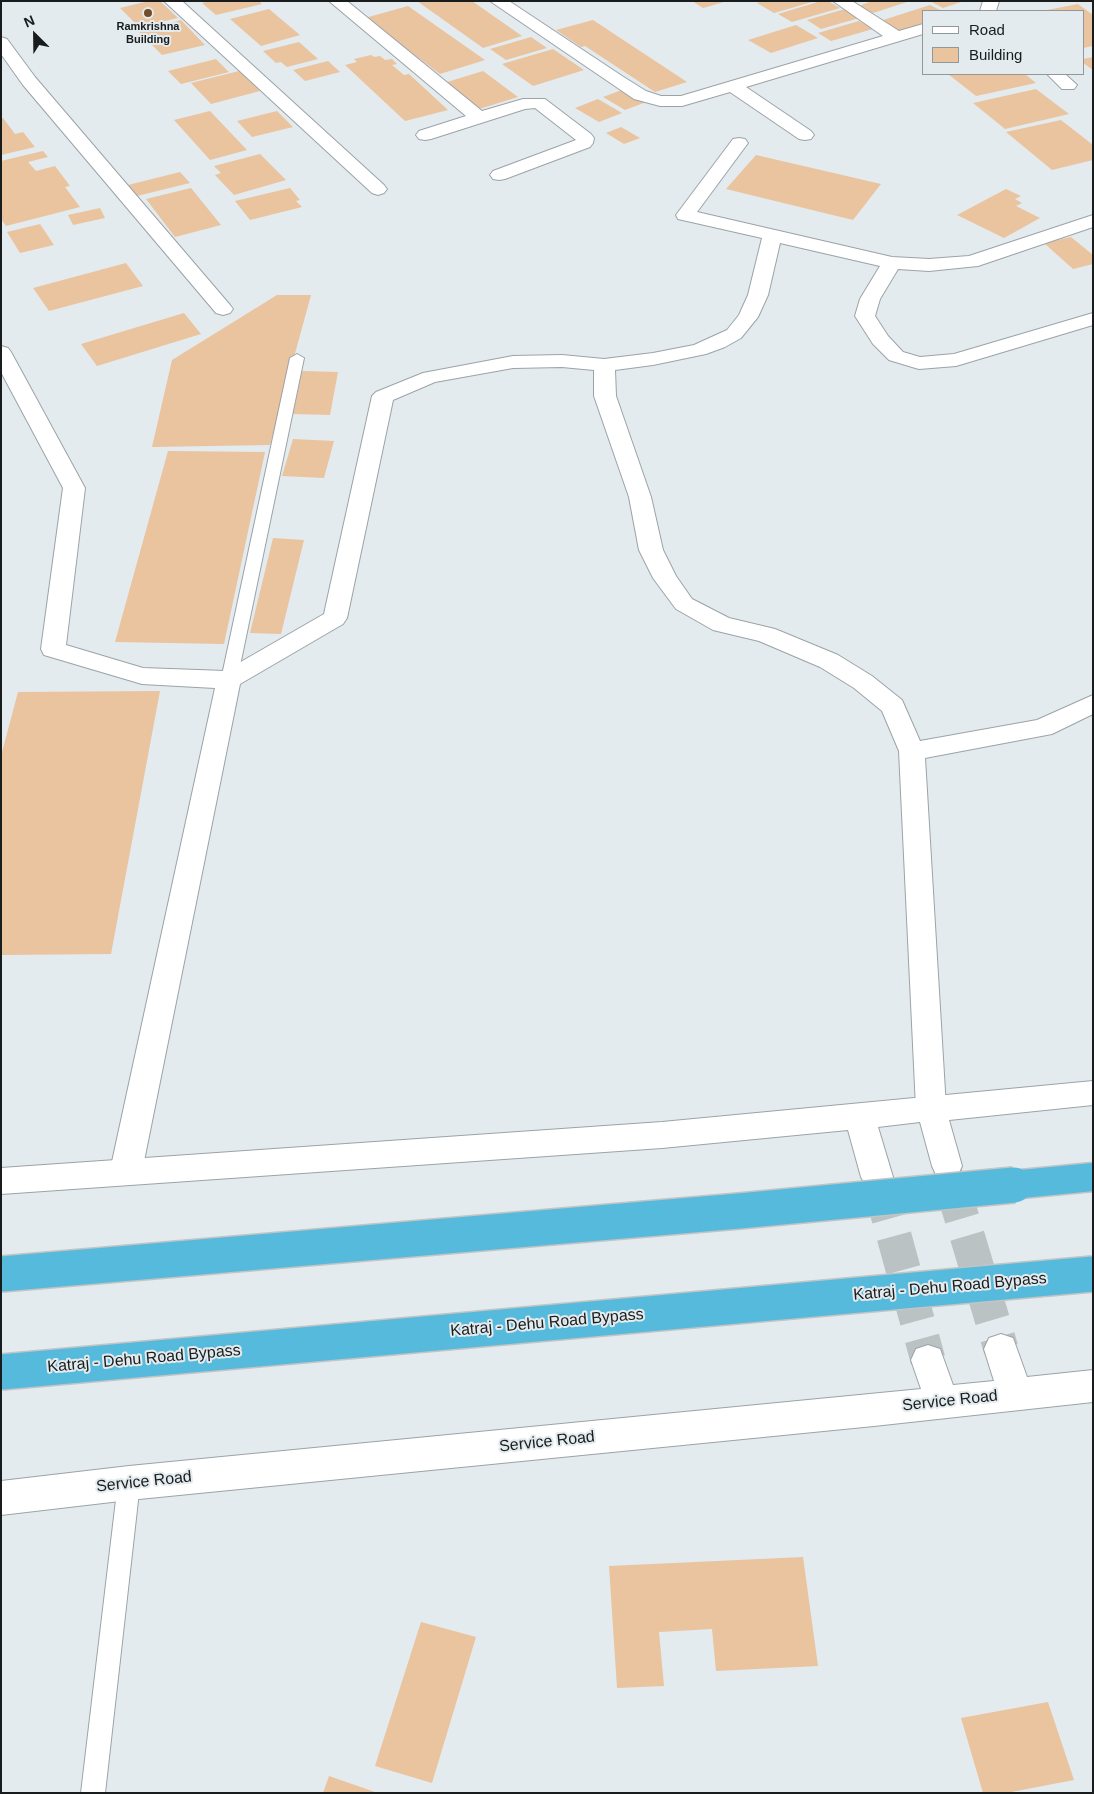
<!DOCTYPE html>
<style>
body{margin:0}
#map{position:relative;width:1094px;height:1794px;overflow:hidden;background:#e3ebee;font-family:Helvetica,sans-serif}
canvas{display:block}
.frame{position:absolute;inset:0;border:2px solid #191c1d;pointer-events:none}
.legend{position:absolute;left:922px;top:10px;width:162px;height:65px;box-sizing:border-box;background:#e3ebee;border:1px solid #92989a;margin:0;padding:6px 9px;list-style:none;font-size:15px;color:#191c1d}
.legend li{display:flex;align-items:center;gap:10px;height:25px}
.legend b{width:25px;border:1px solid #92989a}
.north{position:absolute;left:10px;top:10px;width:50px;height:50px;-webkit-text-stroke:4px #e3ebee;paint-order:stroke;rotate:337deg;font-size:14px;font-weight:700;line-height:20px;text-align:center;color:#191c1d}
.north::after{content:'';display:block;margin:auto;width:18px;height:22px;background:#191c1d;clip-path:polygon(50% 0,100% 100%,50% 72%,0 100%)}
</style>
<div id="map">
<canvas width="1094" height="1794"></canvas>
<div class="frame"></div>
<ul class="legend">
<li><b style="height:6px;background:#fff"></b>Road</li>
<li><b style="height:14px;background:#eac39f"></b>Building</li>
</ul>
<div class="north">N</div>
</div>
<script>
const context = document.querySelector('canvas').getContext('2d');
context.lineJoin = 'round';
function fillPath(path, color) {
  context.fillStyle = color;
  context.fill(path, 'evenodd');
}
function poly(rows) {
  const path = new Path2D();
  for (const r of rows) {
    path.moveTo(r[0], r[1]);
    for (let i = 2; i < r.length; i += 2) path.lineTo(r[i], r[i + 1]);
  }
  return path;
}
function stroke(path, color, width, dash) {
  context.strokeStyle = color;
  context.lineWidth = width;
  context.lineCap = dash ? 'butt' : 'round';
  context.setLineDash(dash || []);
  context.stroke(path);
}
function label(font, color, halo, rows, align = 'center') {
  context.font = font + ' Helvetica,sans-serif';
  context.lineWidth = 4;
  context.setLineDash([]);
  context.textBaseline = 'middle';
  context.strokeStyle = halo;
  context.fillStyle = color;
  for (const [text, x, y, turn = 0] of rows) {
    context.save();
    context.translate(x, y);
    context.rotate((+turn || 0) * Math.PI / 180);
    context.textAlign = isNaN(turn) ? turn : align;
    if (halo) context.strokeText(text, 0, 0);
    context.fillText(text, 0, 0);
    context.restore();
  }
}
const building = poly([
 [149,1,160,1,178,18,139,27,120,8],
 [208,1,259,1,262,4,216,15,202,3],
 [417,1,472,1,522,36,483,48],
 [692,1,724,1,724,2,703,8],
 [763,1,812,1,812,2,774,13,757,3],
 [821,1,828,1,840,8,792,22,778,14],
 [872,1,907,1,907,2,873,13,859,6],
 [930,1,961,1,961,2,943,8],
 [1078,4,1093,15,1093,46,1083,48,1083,11,1042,11],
 [930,5,942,11,923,11,923,23,898,31,880,21],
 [408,6,485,60,440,74,365,18],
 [269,9,300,35,261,46,230,19],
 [845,9,859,18,821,29,807,20],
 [181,20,205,45,162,55,139,32],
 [593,20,687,82,655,92,585,46,581,47,556,30],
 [859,21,873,29,831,41,818,33],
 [796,25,818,38,771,53,748,40],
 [531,37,547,48,506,60,490,49],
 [299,42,318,59,287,67,281,62,276,63,263,51],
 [553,49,584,70,533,86,502,64],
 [371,55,374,57,380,56,385,60,392,59,397,64,392,65,404,75,409,74,448,110,405,121,345,65,357,62,354,59],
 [1093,57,1093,70,1083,63,1083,59],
 [216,59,229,72,181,84,168,71],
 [328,61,340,72,305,81,293,70],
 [239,71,260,91,211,104,191,83],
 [483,71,518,97,479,109,444,83],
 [948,74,1025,74,1036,83,976,96],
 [627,88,649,101,625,110,603,97],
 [1036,89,1069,114,1005,129,973,103],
 [598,99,622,113,599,122,575,108],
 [210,111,247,150,210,160,174,120],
 [277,111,293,127,252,137,237,121],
 [1,118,3,118,15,134,23,132,35,147,1,155],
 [1061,120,1093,145,1093,160,1052,170,1006,132],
 [621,127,640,138,624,144,606,133],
 [43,151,48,157,28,162,36,171,55,166,70,186,65,187,80,207,6,226,1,219,1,161],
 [260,154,286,180,234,195,215,175,221,173,214,166],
 [756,155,881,184,853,220,726,189],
 [180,172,190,183,137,196,128,185],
 [191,188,221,225,175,237,146,199],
 [290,188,300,200,296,201,302,207,250,220,235,201],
 [1006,189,1021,196,1015,199,1022,203,1016,206,1040,218,1004,238,957,215],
 [100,208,105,218,73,225,68,215],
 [40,224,54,245,20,253,7,232],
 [1071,237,1093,255,1093,264,1073,269,1044,243],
 [126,263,143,286,49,311,33,288],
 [277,295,311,295,270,445,152,447,172,360],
 [184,313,201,334,97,366,81,344],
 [302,371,338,372,330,415,293,414],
 [293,439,334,441,324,478,282,476],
 [168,451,265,452,224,644,115,642],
 [273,538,304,540,281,634,250,633],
 [160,691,111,954,1,955,1,756,18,692],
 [803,1557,818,1666,716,1671,712,1629,659,1632,664,1686,617,1688,609,1566],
 [421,1622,476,1637,432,1783,375,1766],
 [1048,1702,1074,1780,1006,1793,983,1793,961,1718],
 [329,1776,375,1792,375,1793,323,1793]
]);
const tertiaryTunnelFar1 = poly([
 [948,1172,952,1186],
 [878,1179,880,1186]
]);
const tertiaryTunnel = poly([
 [880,1185,928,1360],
 [952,1185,1001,1349]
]);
const service = poly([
 [297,354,304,358,237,680,235,684,229,685,223,684,221,680,290,358,297,354],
 [129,1472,137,1475,140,1483,105,1793,81,1793,118,1483,121,1475,129,1472]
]);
const minor = poly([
 [164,1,182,1,384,185,387,189,384,193,378,195,372,193,164,1],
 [329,1,347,1,482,111,523,99,545,99,591,134,594,138,593,143,590,147,505,179,499,180,493,179,490,175,493,171,576,140,535,108,525,109,431,139,425,140,419,139,416,135,419,131,466,116,329,1],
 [490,1,509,1,622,76,646,91,661,96,681,96,883,36,833,1,852,1,899,31,923,24,923,34,746,87,811,131,814,135,811,139,805,140,799,139,730,92,682,106,660,106,634,99,490,1],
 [983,1,999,1,996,11,980,11,983,1],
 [1,37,7,39,35,77,230,305,233,309,230,313,223,315,216,313,23,85,1,54,1,37],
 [1047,74,1065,74,1077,85,1074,89,1062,89,1047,74],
 [739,138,745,139,748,143,697,212,892,257,929,259,969,256,1093,215,1093,227,978,266,929,271,898,269,880,299,875,316,888,336,903,352,920,357,954,354,1093,313,1093,325,956,366,919,369,912,367,889,360,873,344,855,316,860,299,880,266,780,243,768,295,758,317,741,338,725,347,706,354,653,365,615,370,616,396,651,497,663,550,676,576,692,599,729,618,775,629,838,655,872,676,902,700,920,741,1037,720,1093,695,1093,714,1052,734,925,758,946,1108,942,1117,931,1121,920,1117,916,1108,899,751,882,711,854,688,820,667,759,641,713,630,676,609,653,578,639,550,629,497,594,396,594,370,562,367,513,368,435,382,393,400,347,618,343,624,240,684,142,1171,137,1180,126,1184,115,1180,110,1171,215,688,142,684,44,655,41,649,63,488,1,372,1,346,8,348,11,352,85,488,66,645,143,668,225,671,324,614,372,396,376,392,423,373,513,356,562,355,604,359,653,353,694,345,727,330,739,315,748,295,762,238,678,219,676,215,733,139,739,138]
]);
const tertiary = poly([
 [1093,1081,1093,1105,949,1120,962,1166,958,1175,947,1179,936,1175,932,1166,920,1122,878,1127,893,1177,888,1186,877,1190,866,1186,861,1177,848,1130,662,1148,1,1194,1,1168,662,1122,1093,1081],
 [1001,1334,1013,1338,1027,1377,1093,1370,1093,1402,874,1426,129,1500,1,1515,1,1481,129,1466,921,1389,911,1360,916,1349,928,1345,940,1349,953,1385,994,1381,984,1349,989,1338,1001,1334]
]);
const trunkBridgeFar1 = poly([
 [1001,1186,1093,1177]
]);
const trunkBridge = poly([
 [1,1274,739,1211,1014,1185],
 [1,1372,1093,1274]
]);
const markers = [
 [148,13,5,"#724d28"]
];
const farPoinames = [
 ["Ramkrishna",148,27],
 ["Building",148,40]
];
const nearStreetnames = [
 ["Katraj - Dehu Road Bypass",950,1287,-5],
 ["Katraj - Dehu Road Bypass",547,1323,-5],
 ["Katraj - Dehu Road Bypass",144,1359,-5],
 ["Service Road",950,1401,-6],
 ["Service Road",547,1442,-6],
 ["Service Road",144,1482,-6]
];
fillPath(building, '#eac39f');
stroke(tertiaryTunnelFar1, '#bbc2c4', 28, [28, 14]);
stroke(tertiaryTunnel, '#bbc2c4', 35, [35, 18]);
stroke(service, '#9ca3a7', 2);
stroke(minor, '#9ca3a7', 2);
stroke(tertiary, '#9ca3a7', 2);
fillPath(service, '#fff');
fillPath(minor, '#fff');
fillPath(tertiary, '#fff');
stroke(trunkBridgeFar1, '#c3c4c4', 31, []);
stroke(trunkBridge, '#c3c4c4', 38, []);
stroke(trunkBridgeFar1, '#56badc', 28);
stroke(trunkBridge, '#56badc', 35);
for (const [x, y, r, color] of markers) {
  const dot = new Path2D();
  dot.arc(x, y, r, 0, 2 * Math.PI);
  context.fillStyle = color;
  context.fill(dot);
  stroke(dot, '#e3ebee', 2);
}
label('bold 11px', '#191c1d', '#e3ebee', farPoinames);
label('16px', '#191c1d', '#e3ebee', nearStreetnames);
</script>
